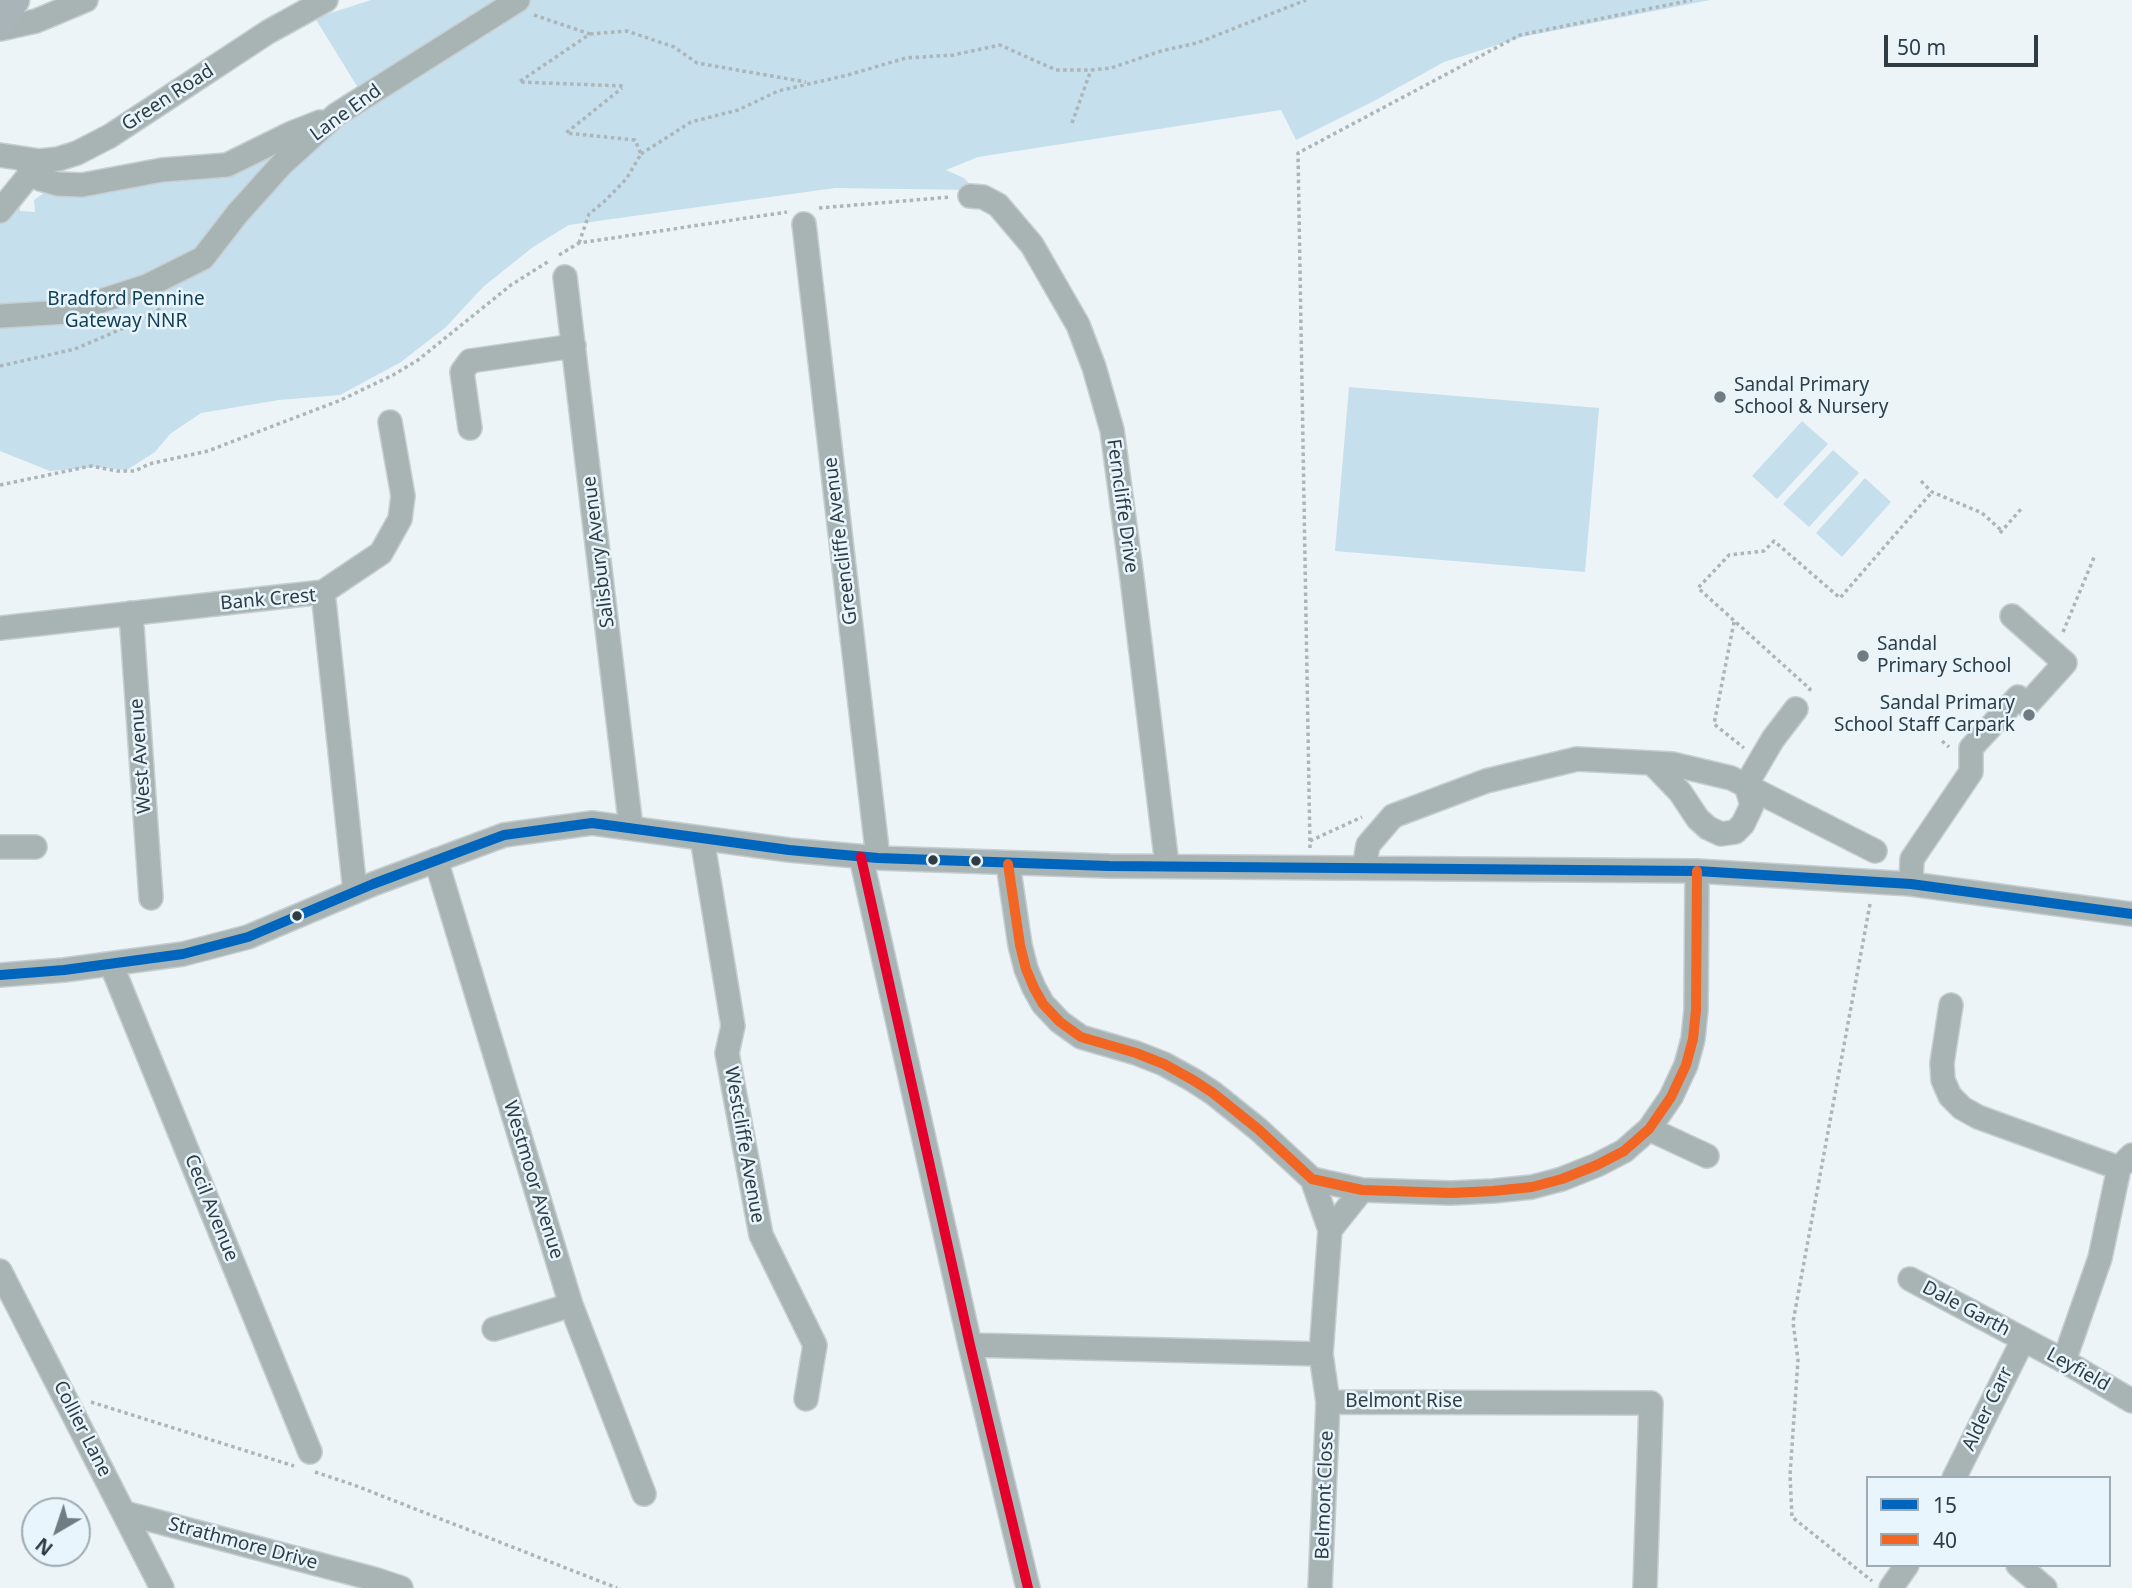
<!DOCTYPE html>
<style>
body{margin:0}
#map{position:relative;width:2132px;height:1588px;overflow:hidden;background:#ecf4f7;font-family:"Noto Sans",sans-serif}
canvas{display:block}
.legend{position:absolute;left:1866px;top:1476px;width:245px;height:91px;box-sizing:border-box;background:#e8f5fc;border:2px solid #9eabb2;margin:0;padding:9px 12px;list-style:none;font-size:21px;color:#2f3c43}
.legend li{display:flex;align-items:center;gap:14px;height:35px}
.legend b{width:35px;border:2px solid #9eabb2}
.north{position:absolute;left:21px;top:1497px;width:70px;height:70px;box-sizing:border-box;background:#e8f5fc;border:2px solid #9eabb2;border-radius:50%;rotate:219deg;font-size:19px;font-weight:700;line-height:28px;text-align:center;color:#2f3c43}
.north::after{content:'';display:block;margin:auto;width:24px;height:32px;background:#717c82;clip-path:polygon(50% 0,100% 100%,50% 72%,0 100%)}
.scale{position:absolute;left:1884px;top:35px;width:154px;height:32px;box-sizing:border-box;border:4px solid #2f3c43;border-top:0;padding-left:9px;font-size:21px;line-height:24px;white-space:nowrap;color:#2f3c43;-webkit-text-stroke:5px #e8f5fc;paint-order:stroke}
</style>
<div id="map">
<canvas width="2132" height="1588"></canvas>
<ul class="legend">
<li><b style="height:9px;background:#0065bd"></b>15</li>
<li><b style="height:9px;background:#f26522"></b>40</li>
</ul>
<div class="north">N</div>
<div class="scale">50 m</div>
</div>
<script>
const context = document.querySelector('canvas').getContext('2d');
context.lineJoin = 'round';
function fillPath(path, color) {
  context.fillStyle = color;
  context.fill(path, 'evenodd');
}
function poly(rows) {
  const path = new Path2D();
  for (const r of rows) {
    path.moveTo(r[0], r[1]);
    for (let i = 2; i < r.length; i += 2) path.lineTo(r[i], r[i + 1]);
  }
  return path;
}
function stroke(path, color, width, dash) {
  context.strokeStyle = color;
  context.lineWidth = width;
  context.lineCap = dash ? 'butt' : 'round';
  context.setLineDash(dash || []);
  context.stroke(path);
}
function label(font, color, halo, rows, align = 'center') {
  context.font = font + ' "Noto Sans",sans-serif';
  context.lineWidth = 5;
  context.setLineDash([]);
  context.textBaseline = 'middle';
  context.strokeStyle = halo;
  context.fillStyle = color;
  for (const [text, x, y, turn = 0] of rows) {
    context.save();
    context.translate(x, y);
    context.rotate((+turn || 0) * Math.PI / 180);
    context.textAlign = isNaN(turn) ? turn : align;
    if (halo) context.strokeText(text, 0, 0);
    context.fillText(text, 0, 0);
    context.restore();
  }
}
const green = poly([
 [371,0,1710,0,1522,37,1444,62,1374,101,1296,140,1281,110,978,157,946,170,964,178,975,190,835,188,569,225,533,247,483,287,446,327,401,362,340,395,279,400,201,413,170,434,155,452,127,470,95,467,50,471,0,451,0,216,19,200,20,211,35,212,34,200,48,190,144,180,182,180,203,178,363,96,315,18],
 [1349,387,1599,408,1585,572,1335,551],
 [1802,421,1828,444,1777,499,1752,476],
 [1833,450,1859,473,1809,527,1783,504],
 [1865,478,1891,502,1842,557,1816,533]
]);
const path = poly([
 [534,15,590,34,519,82,624,86],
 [590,34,627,31,674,47,697,63,806,82],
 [1072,123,1091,70],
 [641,154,691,122,738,110,778,91,848,75,906,58,953,55,1000,45,1056,70,1091,70,1111,68,1161,51,1197,43,1306,0],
 [819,208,951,197],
 [579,243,589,214,606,200,627,178,641,154,635,140,566,133,622,88],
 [559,255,579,243,787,212],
 [0,366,75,349,154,315,165,302],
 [1921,481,1932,492,1982,513,2002,531],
 [0,485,91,466,117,471,135,471,149,464,208,451,341,400,393,375,418,360,511,285,549,261],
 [2000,533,2021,509],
 [1734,622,1714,724,1744,748],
 [2063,632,2095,555],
 [1809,691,1810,689,1698,588,1729,555,1764,551,1774,541,1840,598,1932,492],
 [1942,741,1949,747],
 [1310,841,1362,817],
 [1310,848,1298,153,1520,35,1692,0],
 [1870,904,1793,1322,1798,1360,1790,1475,1792,1517,1872,1581],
 [91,1402,294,1466],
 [315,1472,354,1485,617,1588]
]);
const minor = poly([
 [0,29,36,21,86,0],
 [0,155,40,161,58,159,77,153,110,136,268,32,326,0],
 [25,160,31,173,40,179,58,184,82,185,162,170,227,165,292,133,320,122],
 [970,196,983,197,998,205,1032,245,1078,325,1094,367,1112,430,1132,578,1167,865],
 [0,211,31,173],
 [804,224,878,858],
 [565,277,631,828],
 [0,316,67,312,147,286,203,258,237,214,281,165,336,115,518,0],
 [470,428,462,372,470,361,574,346],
 [323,592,381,553,400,519,403,496,390,422],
 [131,613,151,898],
 [0,628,323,592,355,891],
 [1652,763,1680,792,1698,819,1708,828,1721,834,1735,832,1743,824,1752,805,1746,785,1773,739,1796,709],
 [702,838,733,1026,727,1053,761,1235,815,1345,806,1399],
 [0,847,35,847],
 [861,857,970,1345,1028,1588],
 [436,860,571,1305,644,1494],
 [1008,864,1020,945,1026,969,1034,988,1043,1004,1060,1022,1081,1037,1136,1053,1164,1064,1193,1080,1213,1093,1258,1129,1312,1179,1362,1190,1451,1193,1493,1191,1532,1187,1562,1179,1597,1165,1624,1151,1649,1129,1671,1097,1686,1065,1693,1039,1696,1010,1697,871],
 [1364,868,1368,845,1393,816,1486,781,1577,759,1672,764,1731,778,1875,851],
 [1911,884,1912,859,1971,772,1971,748,2018,697,2027,705,2065,663,2012,616],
 [111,964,310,1452],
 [0,975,64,970,183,954,248,937,373,884,504,835,592,823,789,850,878,858,1109,866,1697,871,1911,884,2132,914],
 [1951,1005,1942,1063,1943,1080,1950,1096,1962,1108,1978,1117,2119,1168],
 [1649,1129,1707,1156],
 [1312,1179,1330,1230,1362,1190],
 [0,1271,162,1588],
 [1910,1279,2064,1361,2132,1401],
 [494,1329,571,1305],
 [970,1345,1321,1354,1328,1402,1651,1403,1645,1588],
 [1321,1354,1330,1230],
 [2064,1361,2100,1258,2119,1168,2132,1155],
 [1954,1478,2023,1340],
 [125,1513,374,1579,401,1588],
 [2018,1565,2045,1588],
 [1320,1588,1328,1402],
 [1891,1588,1907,1565]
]);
const major = poly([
 [0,20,14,0]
]);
const bus1 = poly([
 [0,975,64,970,183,954,248,937,373,884,504,835,592,823,789,850,878,858,1109,866,1697,871,1911,884,2132,914]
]);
const bus2 = poly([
 [1008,864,1020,945,1026,969,1034,988,1043,1004,1060,1022,1081,1037,1136,1053,1164,1064,1193,1080,1213,1093,1258,1129,1312,1179,1362,1190,1451,1193,1493,1191,1532,1187,1562,1179,1597,1165,1624,1151,1649,1129,1671,1097,1686,1065,1693,1039,1696,1010,1697,871]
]);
const bus3 = poly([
 [861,857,970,1345,1028,1588]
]);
const markers = [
 [1720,397,7,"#717c82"],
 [1863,656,7,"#717c82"],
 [2029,715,7,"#717c82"],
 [933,860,6,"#2f3c43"],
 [976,861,6,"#2f3c43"],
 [297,916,6,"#2f3c43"]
];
const streetNames = [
 ["Green Road",168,98,-33],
 ["Lane End",346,113,-36],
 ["Ferncliffe Drive",1122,506,82],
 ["Greencliffe Avenue",841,541,-97],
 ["Salisbury Avenue",599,552,-97],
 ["Bank Crest",268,600,-5],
 ["West Avenue",141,756,-94],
 ["Westcliffe Avenue",744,1145,80],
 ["Westmoor Avenue",533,1180,73],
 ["Cecil Avenue",211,1208,68],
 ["Dale Garth",1966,1309,28],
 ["Leyfield",2078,1370,29],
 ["Belmont Rise",1404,1402],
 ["Alder Carr",1988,1409,-64],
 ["Collier Lane",82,1429,63],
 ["Belmont Close",1325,1495,-88],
 ["Strathmore Drive",243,1544,15]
];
const parkNames = [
 ["Bradford Pennine",126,300],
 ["Gateway NNR",126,322]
];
const poiNames = [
 ["Sandal Primary",1734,386],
 ["School & Nursery",1734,408],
 ["Sandal",1877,645],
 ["Primary School",1877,667],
 ["Sandal Primary",2015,704,"right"],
 ["School Staff Carpark",2015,726,"right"]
];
fillPath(green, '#c6dfed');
stroke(minor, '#c7ced2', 26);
stroke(major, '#c7ced2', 33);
stroke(path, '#acb5b7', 3.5, [3.5, 3.5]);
stroke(minor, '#a8b3b4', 23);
stroke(major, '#a8b4b7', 30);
stroke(bus1, '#0065bd', 10);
stroke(bus2, '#f26522', 10);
stroke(bus3, '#e4002b', 10);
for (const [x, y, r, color] of markers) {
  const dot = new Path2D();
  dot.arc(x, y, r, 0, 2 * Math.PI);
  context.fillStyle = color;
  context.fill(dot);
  stroke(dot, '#e8f5fc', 2.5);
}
label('19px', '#2f3c43', '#e8f5fc', streetNames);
label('19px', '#103e55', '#e8f5fc', parkNames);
label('19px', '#2f3c43', '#e8f5fc', poiNames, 'left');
</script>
